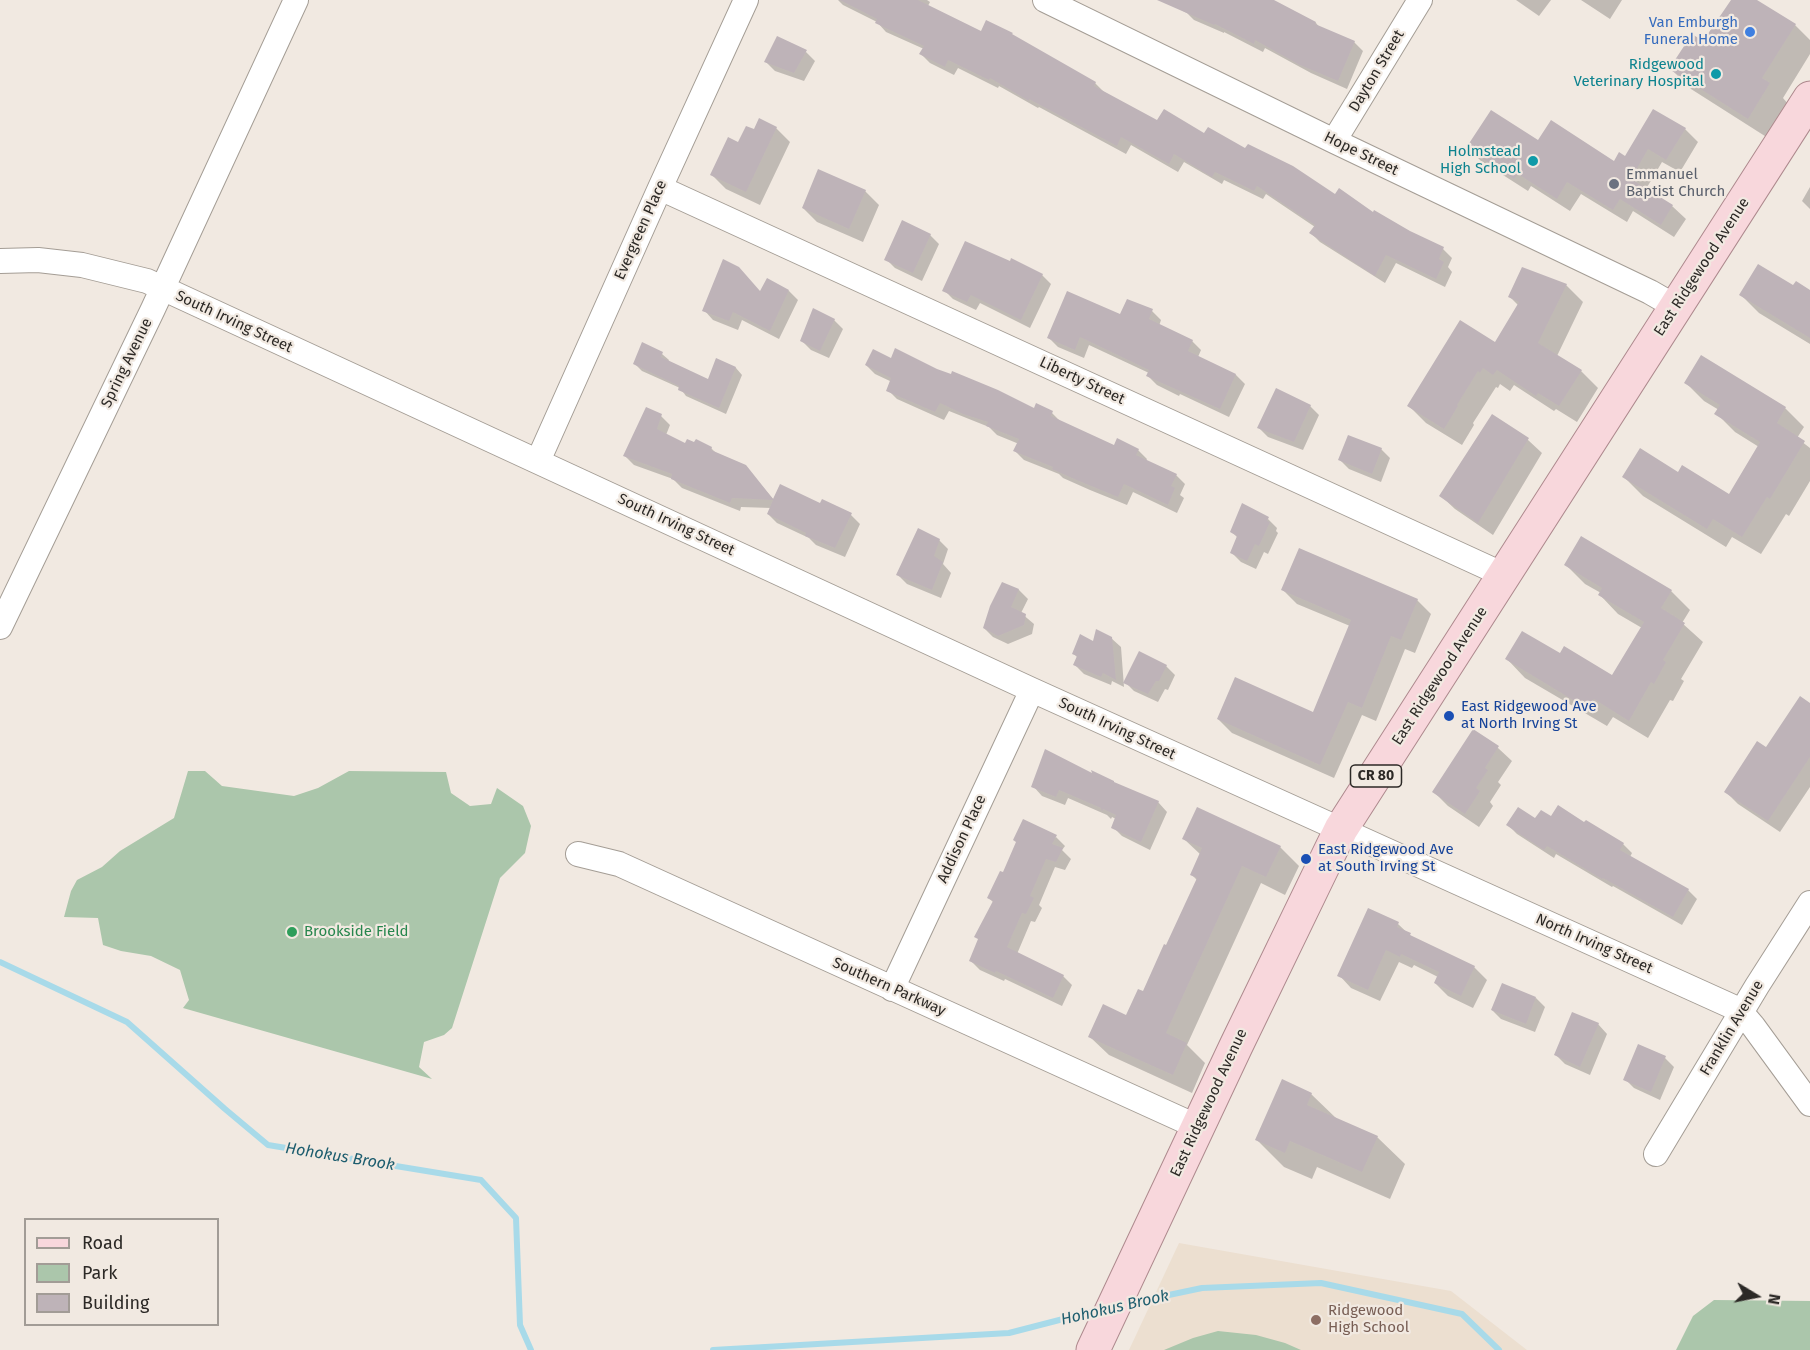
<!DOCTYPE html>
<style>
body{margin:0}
#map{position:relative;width:1810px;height:1350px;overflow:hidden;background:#f1e9e1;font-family:"Fira Sans",sans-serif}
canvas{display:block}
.legend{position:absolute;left:24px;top:1218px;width:195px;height:108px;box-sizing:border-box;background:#f1e9e1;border:2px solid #a29c96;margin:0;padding:8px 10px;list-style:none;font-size:18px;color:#2c2926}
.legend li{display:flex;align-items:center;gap:12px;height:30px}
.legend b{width:30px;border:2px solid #a29c96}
.north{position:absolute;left:1726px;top:1266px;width:60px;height:60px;-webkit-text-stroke:4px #f1e9e1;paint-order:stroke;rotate:100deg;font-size:16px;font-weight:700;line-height:24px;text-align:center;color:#2c2926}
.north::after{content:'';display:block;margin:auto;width:21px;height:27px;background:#2c2926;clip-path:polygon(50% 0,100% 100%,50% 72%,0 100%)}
</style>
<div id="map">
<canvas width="1810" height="1350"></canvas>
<ul class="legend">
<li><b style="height:8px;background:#f8d7dc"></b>Road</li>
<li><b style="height:16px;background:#abc6ab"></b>Park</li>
<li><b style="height:16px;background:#beb3b8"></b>Building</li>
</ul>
<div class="north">N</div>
</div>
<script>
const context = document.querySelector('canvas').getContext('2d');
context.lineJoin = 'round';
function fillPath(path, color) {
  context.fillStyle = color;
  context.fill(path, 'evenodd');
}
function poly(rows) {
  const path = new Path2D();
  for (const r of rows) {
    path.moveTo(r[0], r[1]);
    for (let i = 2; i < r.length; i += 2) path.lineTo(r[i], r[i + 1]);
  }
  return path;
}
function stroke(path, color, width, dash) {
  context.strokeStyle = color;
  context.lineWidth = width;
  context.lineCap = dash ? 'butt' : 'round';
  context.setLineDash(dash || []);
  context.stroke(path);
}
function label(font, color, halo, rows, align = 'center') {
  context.font = font + ' "Fira Sans",sans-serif';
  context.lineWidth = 4.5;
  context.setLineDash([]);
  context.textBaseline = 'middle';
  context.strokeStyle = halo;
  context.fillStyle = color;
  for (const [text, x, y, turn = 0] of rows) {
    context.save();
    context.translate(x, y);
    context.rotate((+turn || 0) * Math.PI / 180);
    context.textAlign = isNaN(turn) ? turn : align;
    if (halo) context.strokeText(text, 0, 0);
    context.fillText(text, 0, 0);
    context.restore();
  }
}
const built = poly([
 [1179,1243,1451,1291,1527,1350,1129,1350]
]);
const green = poly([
 [188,771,205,771,222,786,294,796,318,788,349,771,446,772,451,793,470,806,491,804,497,788,523,806,531,826,525,853,500,878,452,1028,444,1035,424,1042,419,1067,432,1079,183,1008,189,1000,180,970,151,956,121,951,103,945,98,918,64,917,71,891,77,880,102,867,120,851,174,818],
 [1714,1300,1810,1301,1810,1350,1676,1350,1693,1316],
 [1218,1331,1256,1335,1285,1343,1301,1350,1164,1350,1193,1338]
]);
const shadow = poly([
 [838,0,927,0,930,2,928,6,981,33,1016,38,1095,83,1104,92,1158,122,1205,135,1374,214,1443,249,1452,258,1448,267,1452,272,1445,287,1396,263,1385,283,1320,242,1311,233,1315,227,1266,194,1263,199,1224,180,1222,184,1184,162,1178,172,1131,145,1126,154,1039,107,1038,108,999,86,998,88,958,68,954,75,930,63,921,54,924,49,886,32,877,22,843,5],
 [1162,0,1271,0,1316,23,1320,28,1354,42,1363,51,1347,89,1311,73,1265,48,1263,52,1224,32,1224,33,1194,20,1187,13],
 [1516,0,1551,0,1539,16],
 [1581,0,1622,0,1610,19],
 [1733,0,1755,0,1795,25,1810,40,1810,54,1783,98,1789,105,1768,138,1691,89,1671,69,1704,43],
 [806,52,815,61,804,81,775,71,766,62],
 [776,128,790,142,760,205,726,189,712,175,739,144,755,131],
 [1685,129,1698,142,1680,172,1662,162,1646,189,1672,206,1686,219,1674,237,1633,211,1627,222,1581,194,1570,211,1531,186,1528,191,1481,161,1468,148,1538,142,1614,163],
 [1810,187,1810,209,1802,201],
 [865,191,879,205,863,242,817,222,803,208],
 [930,235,939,244,922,281,895,268,886,259],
 [1010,263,1042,275,1051,284,1030,328,980,303,976,310,953,299,944,290],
 [1566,285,1583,302,1557,356,1581,371,1598,388,1577,422,1556,409,1554,411,1514,385,1510,391,1500,384,1498,388,1496,387,1473,423,1474,425,1462,445,1426,423,1409,406,1496,344,1519,306,1510,297],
 [1794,287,1810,291,1810,344,1759,313,1741,295],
 [789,291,798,300,779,339,742,320,738,330,713,320,704,310,761,293],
 [1128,301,1152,311,1161,320,1159,326,1192,341,1201,350,1198,357,1236,375,1245,384,1229,417,1180,394,1179,396,1157,385,1148,376,1149,373,1089,345,1084,358,1058,347,1049,338,1121,316],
 [834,320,843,329,829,358,811,350,801,340],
 [662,354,669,360,668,362,708,381,717,360,736,368,742,375,726,414,686,396,680,388,642,371,635,364],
 [1702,357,1785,408,1804,427,1797,438,1810,448,1810,481,1789,516,1786,514,1761,554,1732,537,1726,547,1643,496,1624,477,1679,474,1729,496,1759,447,1735,432,1716,413,1719,410,1704,401,1686,383],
 [892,360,937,370,1034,410,1037,405,1052,413,1061,422,1114,447,1138,450,1147,459,1146,461,1176,475,1185,484,1180,495,1184,498,1177,513,1133,492,1127,505,1090,490,1063,478,1059,474,1024,460,1015,451,1019,444,997,435,989,427,949,411,944,420,897,399,888,390,892,382,875,374,866,365],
 [1310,406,1319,415,1303,450,1268,437,1259,428],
 [661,416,670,425,666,435,686,445,711,448,718,455,745,466,774,500,821,505,823,501,851,515,860,524,845,557,816,545,809,538,777,523,768,514,771,508,741,507,740,511,682,488,673,479,634,465,625,456],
 [1492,416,1528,440,1542,453,1493,535,1455,509,1441,496],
 [1381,449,1390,458,1381,482,1349,469,1340,460],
 [1268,519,1277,528,1276,531,1278,533,1268,554,1264,552,1256,569,1241,562,1232,553,1238,538,1232,532],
 [939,540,948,549,943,564,951,573,941,598,907,584,898,575],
 [1566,565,1671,591,1690,610,1682,623,1703,642,1681,679,1684,681,1673,701,1670,700,1648,738,1613,717,1607,726,1525,678,1507,659,1560,655,1613,677,1642,628,1618,614,1600,595,1601,593,1585,584],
 [1003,584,1019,590,1028,599,1021,613,1034,624,1032,634,1008,644,993,637,984,628],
 [1283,590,1417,600,1431,614,1415,653,1405,649,1376,721,1362,715,1334,778,1232,733,1218,719,1314,714,1350,626,1297,604],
 [1111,638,1121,647,1124,687,1112,681,1111,685,1084,674,1075,665,1078,658,1074,654,1094,643],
 [1166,666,1175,675,1168,690,1165,689,1158,702,1134,691,1125,682],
 [1810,705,1810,787,1780,832,1738,804,1726,792],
 [1473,731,1498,748,1512,761,1498,782,1501,785,1490,802,1493,806,1479,827,1448,806,1434,792],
 [1094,775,1158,802,1167,812,1150,850,1122,836,1113,827,1116,819,1112,817,1111,819,1107,815,1068,798,1065,805,1042,796,1033,786],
 [1552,818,1585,824,1623,844,1632,853,1630,857,1688,890,1697,899,1682,925,1613,886,1612,887,1556,854,1554,858,1517,834,1508,825],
 [1056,837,1065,846,1062,850,1071,859,1065,870,1055,867,1039,905,1042,908,1035,922,1031,921,1017,954,1063,976,1072,985,1062,1006,1005,979,1004,981,980,970,971,961,994,903,989,898,1004,874],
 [1184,839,1280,847,1299,866,1285,895,1261,883,1187,1045,1205,1063,1192,1093,1109,1055,1090,1037,1127,1017,1144,993,1167,947,1197,880,1192,875,1201,855],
 [1398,924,1414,939,1474,967,1487,980,1473,1008,1448,996,1435,983,1438,977,1414,965,1412,968,1399,962,1380,1001,1351,988,1339,975],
 [1536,998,1545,1007,1535,1032,1501,1019,1492,1010],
 [1598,1024,1607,1034,1590,1075,1565,1064,1556,1055],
 [1665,1058,1674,1067,1660,1100,1634,1088,1625,1079],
 [1311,1094,1337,1119,1377,1137,1405,1164,1390,1199,1317,1167,1312,1179,1284,1167,1257,1140]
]);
const stream = poly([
 [0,962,127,1022,225,1109,268,1145,481,1180,516,1218,520,1325,531,1350],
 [1126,1304,1202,1288,1321,1283,1462,1314,1499,1350],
 [713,1350,1009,1333,1098,1310]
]);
const building = poly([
 [840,0,918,0,981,31,986,20,1013,33,1012,34,1096,82,1094,86,1157,120,1164,109,1204,133,1208,127,1245,148,1248,144,1293,166,1335,194,1339,188,1373,212,1374,210,1410,231,1444,247,1439,259,1444,262,1436,279,1386,255,1375,276,1309,233,1315,225,1257,186,1254,191,1215,172,1212,177,1174,154,1169,164,1121,137,1117,146,1029,99,1029,101,990,78,989,80,948,60,945,67,919,54,924,46,875,23,877,19],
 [1157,0,1274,0,1316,22,1315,24,1355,41,1338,81,1300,65,1255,40,1254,44,1215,24,1214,25],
 [1731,0,1757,0,1796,24,1762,78,1770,83,1748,119,1669,69,1692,34,1703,41],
 [777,36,807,50,794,73,764,62],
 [1653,109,1686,128,1666,160,1648,149,1631,179,1673,205,1661,225,1620,199,1613,210,1567,182,1557,199,1518,174,1514,179,1466,148,1491,110,1538,140,1551,120,1614,161,1619,152,1625,156],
 [759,118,777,127,746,192,710,175,728,137,738,142,746,126,754,129],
 [818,169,866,190,849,229,802,208],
 [902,220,931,234,913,273,884,260],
 [965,241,1010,261,1011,258,1043,274,1021,320,971,295,967,302,942,291],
 [723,259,739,267,760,291,767,278,789,290,770,331,733,312,729,321,702,311],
 [1758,264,1793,285,1796,281,1810,290,1810,338,1739,295],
 [1522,267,1567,284,1538,343,1582,370,1559,406,1538,393,1536,396,1497,370,1493,375,1483,368,1480,373,1478,371,1457,405,1458,406,1444,429,1407,406,1460,320,1495,342,1519,302,1508,297],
 [1067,291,1120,314,1127,299,1153,309,1149,319,1193,340,1188,351,1236,374,1220,409,1146,376,1149,370,1080,337,1075,350,1047,338],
 [813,308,835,319,820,351,800,341],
 [642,342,663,352,661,357,708,379,716,358,736,367,719,408,678,390,679,386,633,364],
 [895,348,937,369,951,374,952,371,998,390,1034,408,1036,403,1053,411,1051,416,1114,445,1117,438,1139,449,1136,455,1177,474,1171,486,1175,488,1168,505,1124,484,1118,497,1079,481,1052,469,1053,467,1013,451,1019,439,986,426,988,422,963,414,940,403,935,412,886,391,891,378,865,365,873,349,891,358],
 [1701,355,1786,407,1777,423,1805,441,1770,499,1767,497,1742,537,1713,519,1707,529,1622,477,1640,448,1678,472,1682,465,1729,494,1760,442,1714,414,1720,405,1684,383],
 [1276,388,1311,405,1294,442,1257,428],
 [646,407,662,414,657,429,685,443,687,439,694,442,696,439,712,447,711,450,746,465,773,499,780,484,820,503,822,499,852,513,835,548,805,536,806,533,767,514,773,500,732,498,730,503,671,479,672,474,623,456],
 [1492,414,1529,438,1478,523,1439,496],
 [1348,435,1382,448,1372,474,1338,460],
 [1242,503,1269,517,1267,521,1270,522,1259,546,1255,544,1247,561,1230,553,1237,536,1230,532],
 [918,528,940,539,934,556,943,562,932,590,896,575],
 [1581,536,1672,590,1661,608,1685,623,1663,660,1666,662,1654,684,1651,682,1629,721,1594,699,1588,709,1505,659,1522,631,1560,653,1564,646,1612,675,1644,622,1598,595,1602,588,1564,565],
 [1299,548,1418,599,1401,640,1391,636,1362,708,1348,702,1320,765,1217,719,1235,677,1313,712,1351,620,1281,590],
 [1002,582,1019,589,1011,607,1026,614,1024,625,998,636,983,628,990,606],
 [1096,629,1112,637,1116,680,1103,673,1101,677,1073,665,1077,656,1072,654,1080,634,1093,641],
 [1139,651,1167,665,1159,681,1156,681,1148,694,1123,683],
 [1800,696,1810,703,1810,757,1768,821,1724,792,1757,741,1766,747],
 [1473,729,1499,746,1485,768,1488,770,1476,788,1480,791,1465,814,1432,792],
 [1045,749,1092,773,1091,770,1114,781,1114,782,1159,801,1141,842,1111,828,1116,815,1103,809,1102,812,1101,808,1059,790,1056,797,1031,787],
 [1558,805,1584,822,1586,820,1624,843,1620,850,1689,889,1673,917,1603,878,1602,879,1547,846,1544,850,1506,825,1518,807,1535,818,1541,810,1551,816],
 [1197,807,1281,846,1266,877,1242,866,1166,1033,1187,1043,1173,1075,1088,1037,1103,1004,1126,1015,1138,989,1143,991,1164,944,1166,945,1197,878,1190,875,1202,848,1182,839],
 [1023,819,1057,835,1052,844,1063,848,1056,862,1046,859,1030,896,1034,898,1026,914,1022,913,1007,947,1064,975,1053,998,996,971,995,973,969,961,978,939,974,937,993,901,987,898,1000,871,1003,872,1016,842,1013,840],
 [1368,908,1399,922,1397,927,1411,933,1410,935,1475,966,1461,996,1434,983,1439,972,1401,954,1400,957,1386,950,1368,990,1337,976],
 [1502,983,1536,997,1526,1024,1491,1010],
 [1572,1012,1599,1023,1580,1067,1554,1055],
 [1638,1044,1666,1056,1651,1092,1623,1080],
 [1282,1079,1312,1093,1307,1105,1378,1136,1362,1172,1290,1141,1285,1153,1255,1140]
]);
const street = poly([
 [1045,0,1334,141,1650,292,1676,307],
 [1334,141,1420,0],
 [660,188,1504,575],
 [0,261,38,260,82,265,147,281,1032,690,1731,1006,1741,1012,1753,1026,1810,1104],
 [538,461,660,188,746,0],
 [0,627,153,309,296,0],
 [578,854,619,864,1198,1127],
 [892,989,1032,690],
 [1656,1154,1757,986,1810,903]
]);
const primary = poly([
 [1093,1350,1236,1046,1341,829,1810,98]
]);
const markers = [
 [1750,32,6,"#3f7fe0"],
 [1716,74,6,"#0f9aa8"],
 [1533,161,6,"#0f9aa8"],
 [1614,184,6,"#6b7280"],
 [1449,716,6,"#1a4fb4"],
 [1306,859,6,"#1a4fb4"],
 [292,932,6,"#2e9e5b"],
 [1316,1320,6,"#8d6e63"]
];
const shields = [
 [1376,776,51]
];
const shieldNames = [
 ["CR 80",1376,776]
];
const shopNames = [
 ["Van Emburgh",1738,23],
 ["Funeral Home",1738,40]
];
const cultureNames = [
 ["Ridgewood",1704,65],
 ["Veterinary Hospital",1704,82],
 ["Holmstead",1521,152],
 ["High School",1521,169]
];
const streetNames = [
 ["Dayton Street",1377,71,-59],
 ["Hope Street",1361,154,26],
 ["Evergreen Place",641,230,-66],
 ["East Ridgewood Avenue",1702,267,-57],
 ["South Irving Street",234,322,25],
 ["Spring Avenue",127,363,-64],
 ["Liberty Street",1082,381,25],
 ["South Irving Street",676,525,25],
 ["East Ridgewood Avenue",1440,676,-57],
 ["South Irving Street",1117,729,25],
 ["Addison Place",962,839,-65],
 ["North Irving Street",1594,944,24],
 ["Southern Parkway",889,987,24],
 ["Franklin Avenue",1732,1028,-59],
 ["East Ridgewood Avenue",1209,1103,-65]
];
const worshipNames = [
 ["Emmanuel",1626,175],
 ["Baptist Church",1626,192]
];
const transitNames = [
 ["East Ridgewood Ave",1461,707],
 ["at North Irving St",1461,724],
 ["East Ridgewood Ave",1318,850],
 ["at South Irving St",1318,867]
];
const leisureNames = [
 ["Brookside Field",304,932]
];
const educationNames = [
 ["Ridgewood",1328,1311],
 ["High School",1328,1328]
];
const waterNames = [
 ["Hohokus Brook",340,1157,9],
 ["Hohokus Brook",1115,1308,-13]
];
fillPath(built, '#ecdfd0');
fillPath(green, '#abc6ab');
fillPath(shadow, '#0003');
stroke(stream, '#a8dae9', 6);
fillPath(building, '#beb3b8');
stroke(street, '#a49d95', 26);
stroke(primary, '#ad898d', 35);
stroke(street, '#fff', 24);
stroke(primary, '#f8d7dc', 33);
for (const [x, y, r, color] of markers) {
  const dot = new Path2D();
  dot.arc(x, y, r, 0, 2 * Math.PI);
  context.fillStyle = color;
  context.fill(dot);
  stroke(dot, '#f1e9e1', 2);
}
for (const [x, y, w] of shields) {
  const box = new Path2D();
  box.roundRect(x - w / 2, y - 11, w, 22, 4.5);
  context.fillStyle = '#f1e9e1';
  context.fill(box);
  stroke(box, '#2c2926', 1.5);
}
label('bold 14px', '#2c2926', null, shieldNames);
label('15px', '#366cbe', '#f1e9e1', shopNames, 'right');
label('15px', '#0d838f', '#f1e9e1', cultureNames, 'right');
label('15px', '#2c2926', '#f1e9e1', streetNames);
label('15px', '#5b616d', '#f1e9e1', worshipNames, 'left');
label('15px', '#164399', '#f1e9e1', transitNames, 'left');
label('15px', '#27864d', '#f1e9e1', leisureNames, 'left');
label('15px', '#785e54', '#f1e9e1', educationNames, 'left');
label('italic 16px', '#1d5d6e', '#f1e9e1', waterNames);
</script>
